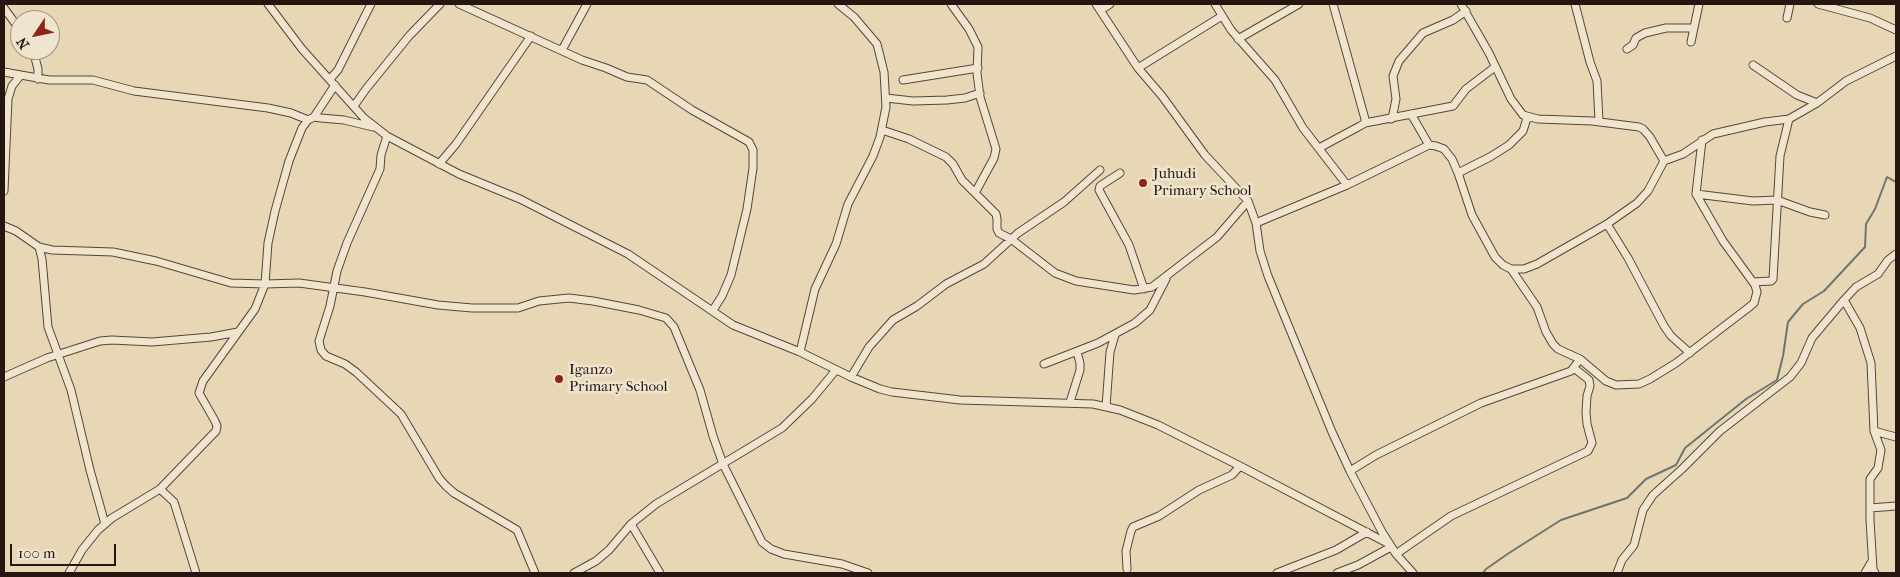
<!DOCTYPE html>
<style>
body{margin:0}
#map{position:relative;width:1900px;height:577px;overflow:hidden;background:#e7d7b5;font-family:"IM FELL French Canon",serif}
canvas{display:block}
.frame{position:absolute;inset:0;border:5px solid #261610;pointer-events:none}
.north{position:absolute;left:10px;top:10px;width:50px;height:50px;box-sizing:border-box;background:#efe5cf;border:1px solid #9f9283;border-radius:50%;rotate:236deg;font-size:14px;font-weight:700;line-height:20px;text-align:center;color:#261610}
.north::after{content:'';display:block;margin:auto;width:18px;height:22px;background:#8f2418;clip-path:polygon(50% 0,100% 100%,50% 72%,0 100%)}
.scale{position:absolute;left:10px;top:544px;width:106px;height:22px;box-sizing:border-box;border:2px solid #261610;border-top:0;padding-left:6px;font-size:15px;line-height:18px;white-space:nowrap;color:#261610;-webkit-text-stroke:4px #efe5cf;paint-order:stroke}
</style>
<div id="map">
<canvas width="1900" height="577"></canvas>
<div class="frame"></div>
<div class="north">N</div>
<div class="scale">100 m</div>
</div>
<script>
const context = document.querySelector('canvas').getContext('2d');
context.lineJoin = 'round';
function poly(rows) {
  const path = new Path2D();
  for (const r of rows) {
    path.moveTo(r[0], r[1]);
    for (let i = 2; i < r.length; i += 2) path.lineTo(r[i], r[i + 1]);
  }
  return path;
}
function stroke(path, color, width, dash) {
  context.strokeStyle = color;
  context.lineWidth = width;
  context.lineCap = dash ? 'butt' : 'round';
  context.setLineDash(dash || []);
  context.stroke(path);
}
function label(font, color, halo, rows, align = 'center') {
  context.font = font + ' "IM FELL French Canon",serif';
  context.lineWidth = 5;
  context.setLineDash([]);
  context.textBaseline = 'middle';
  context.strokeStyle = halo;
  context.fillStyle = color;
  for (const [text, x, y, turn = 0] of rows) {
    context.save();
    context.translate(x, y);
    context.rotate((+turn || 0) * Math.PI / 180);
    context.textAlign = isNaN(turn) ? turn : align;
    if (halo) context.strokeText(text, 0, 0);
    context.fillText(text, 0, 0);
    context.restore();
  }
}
const stream = poly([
 [1483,573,1486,569,1509,553,1561,520,1627,498,1646,479,1676,465,1685,448,1746,399,1777,380,1783,356,1788,322,1803,304,1824,291,1865,247,1866,224,1875,209,1887,177,1896,182]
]);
const minor = poly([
 [268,4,302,49,364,118,387,136,459,174,520,199,628,254,733,325,800,352,851,377,880,389,892,392,960,400,1093,404,1120,410,1158,425,1240,466,1389,544],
 [459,4,582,60,606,68,627,77,647,80,692,110,749,142,753,150,753,168,747,209,731,275,722,296,713,310],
 [951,4,969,29,978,47,977,73,980,97,996,149,994,158,975,193],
 [1096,4,1138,68,1162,96,1205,155,1248,201,1256,223,1260,251,1268,276,1332,432,1350,471,1382,532,1396,554,1413,573],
 [1215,4,1231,30,1275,80,1303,128,1347,185],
 [1461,4,1489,53,1511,99,1523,115,1538,119,1592,121,1639,127,1643,129,1650,137,1664,161],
 [1575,4,1590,62,1597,81,1599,121],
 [1818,4,1870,18,1896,30],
 [4,8,20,30],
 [1101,10,1110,4],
 [1787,18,1790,4],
 [1238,39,1299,4],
 [1691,42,1699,4],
 [1627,49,1633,45,1636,38,1645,33,1666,28,1694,28],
 [33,50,38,69,38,79],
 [562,50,587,4],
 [1753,65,1797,95,1817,103],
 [1138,68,1222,16],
 [4,72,49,80,93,80,134,91,268,108,291,113,308,120],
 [330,79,338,70,371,4],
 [903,80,978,68],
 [886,98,913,101,947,100,965,98,980,93],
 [354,106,366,89,409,36,440,4],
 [1411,114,1429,145],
 [314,117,335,85],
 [1391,119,1393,114,1396,99,1393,76,1399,61,1423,33,1453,20,1466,11],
 [1365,123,1453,106,1466,89,1495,67],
 [882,130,909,139,946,157,953,164,962,180,996,214,997,219,997,229,999,233,1011,239,1055,273,1076,281,1134,290,1152,287,1217,237,1248,201],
 [387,136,381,155,380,169,347,243,337,271,330,306,319,341,321,350,326,356,345,364,356,372,401,414,439,478,446,486,454,493,517,530,535,573],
 [1319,148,1360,126,1365,123,1365,119,1333,4],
 [439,164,456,144,531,36],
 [1120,173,1100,186,1099,190,1129,245,1144,289],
 [1458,173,1490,157,1509,145,1523,131,1527,118,1530,118],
 [4,191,8,99,12,86,20,76],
 [1696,194,1753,201,1777,200,1810,212,1825,215],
 [1256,223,1347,185,1429,145,1436,146,1444,149,1452,159,1458,173,1472,215,1495,257,1503,265,1511,269,1524,269,1537,264,1607,224,1637,203,1648,191,1664,161,1683,154,1713,134,1765,122,1789,119,1817,103,1846,81,1896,56],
 [1607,224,1628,258,1664,326,1671,336,1690,353],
 [4,226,16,231,39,247,52,250,113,252,156,261,231,283,265,284,268,243,275,211,289,161,302,128,308,120,314,117,321,118,344,120,373,127],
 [39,247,42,259,48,327,71,390,90,470,105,524],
 [1511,269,1537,307,1546,332,1553,344,1558,349,1580,359,1606,381,1616,385,1639,384,1650,379,1676,363,1748,308,1754,303,1757,292,1755,285,1723,241,1696,194,1702,140],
 [1753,282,1771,281,1773,279,1780,156,1789,119],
 [1844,300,1860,328,1871,363,1874,431,1881,450,1878,468,1870,479,1870,520,1873,569,1875,573],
 [800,352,815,289,836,244,848,204,873,156,880,137,886,107,884,72,877,44,854,17,838,4],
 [1044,364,1098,343,1135,323,1150,310,1166,279],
 [4,377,47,358,100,341,112,340,152,342,211,337,238,332],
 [851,377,869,347,893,320,917,306,946,284,984,264,1018,233,1064,202,1100,170],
 [1070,402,1080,370,1080,363,1077,352],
 [1106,407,1110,352,1115,335],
 [1874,431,1896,437],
 [1350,471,1376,455,1481,403,1571,371,1580,359],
 [160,489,174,502,196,573],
 [1870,508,1896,506],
 [631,524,660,573],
 [1396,554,1451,516,1588,451,1592,443,1587,424,1586,412,1587,396,1590,386,1589,380,1574,368],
 [1127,569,1126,551,1131,531,1133,527,1159,516,1199,490,1232,475,1240,466],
 [69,573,82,550,98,530,112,518,160,489,216,431,217,426,215,421,199,393,203,381,255,309,265,284,299,283,365,292,438,305,472,308,518,308,539,301,569,298,593,301,639,310,666,318,674,327,700,390,713,436,723,464,762,542,771,549,784,554,842,564,868,573],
 [574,573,596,561,609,550,631,524,656,504,782,428,812,399,836,370],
 [1277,573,1336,550,1367,532],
 [1337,573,1358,565,1391,547],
 [1617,573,1622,560,1634,545,1643,510,1653,495,1682,469,1720,431,1790,377,1801,363,1812,338,1844,300,1856,287,1878,274,1888,260,1896,254],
 [1865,573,1872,561]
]);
const markers = [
 [1143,183,5,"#8f2418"],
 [559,379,5,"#8f2418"]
];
const poiNames = [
 ["Juhudi",1153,174],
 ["Primary School",1153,191],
 ["Iganzo",569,370],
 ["Primary School",569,387]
];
stroke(stream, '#6a7773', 2);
stroke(minor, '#564639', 9);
stroke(minor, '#efe5cf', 7);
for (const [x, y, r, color] of markers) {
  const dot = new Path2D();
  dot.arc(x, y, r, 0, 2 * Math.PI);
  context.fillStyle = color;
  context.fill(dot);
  stroke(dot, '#efe5cf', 2);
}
label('15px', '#261610', '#efe5cf', poiNames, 'left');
</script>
